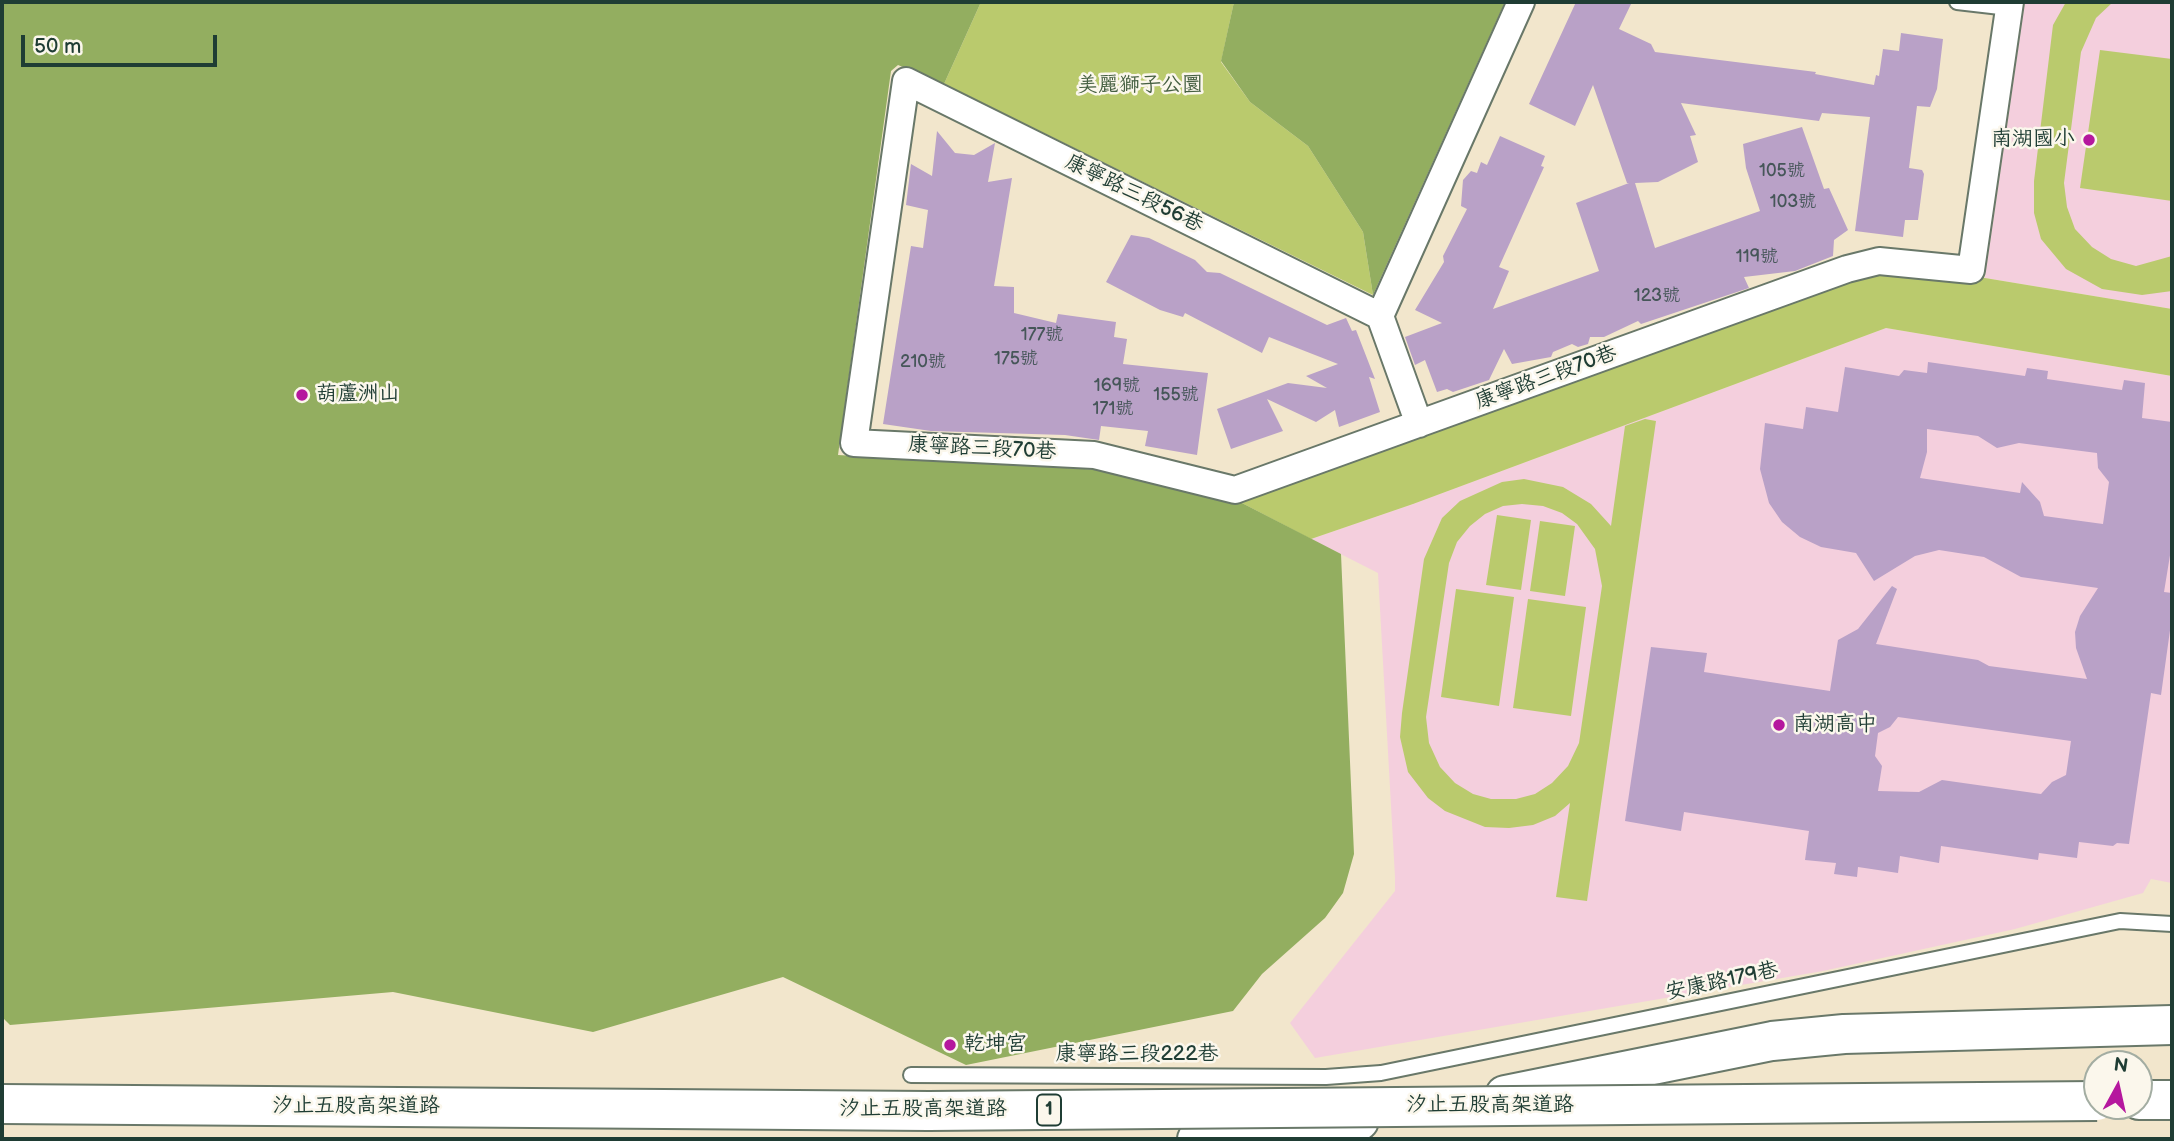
<!DOCTYPE html>
<meta charset="utf-8">
<style>
body{margin:0}
#map{position:relative;width:2174px;height:1141px;overflow:hidden;background:#f2e6cc;font-family:"Balsamiq Sans",sans-serif}
canvas{display:block}
.frame{position:absolute;inset:0;border:4px solid #1f3d34;pointer-events:none}
.north{position:absolute;left:2083px;top:1050px;width:70px;height:70px;box-sizing:border-box;background:#fbf7ec;border:2px solid #a3ada2;border-radius:50%;rotate:8deg;font-size:19px;font-weight:700;line-height:28px;text-align:center;color:#1f3d34}
.north::after{content:'';display:block;margin:auto;width:24px;height:32px;background:#b5179e;clip-path:polygon(50% 0,100% 100%,50% 72%,0 100%)}
.scale{position:absolute;left:21px;top:35px;width:196px;height:32px;box-sizing:border-box;border:4px solid #1f3d34;border-top:0;padding-left:9px;font-size:21px;line-height:24px;white-space:nowrap;color:#1f3d34;-webkit-text-stroke:5px #fbf7ec;paint-order:stroke}
</style>
<div id="map">
<canvas width="2174" height="1141"></canvas>
<div class="frame"></div>
<div class="north">N</div>
<div class="scale">50 m</div>
</div>
<script>
const context = document.querySelector('canvas').getContext('2d');
context.lineJoin = 'round';
function fillPath(path, color) {
  context.fillStyle = color;
  context.fill(path, 'evenodd');
}
function poly(rows) {
  const path = new Path2D();
  for (const r of rows) {
    path.moveTo(r[0], r[1]);
    for (let i = 2; i < r.length; i += 2) path.lineTo(r[i], r[i + 1]);
  }
  return path;
}
function stroke(path, color, width, dash) {
  context.strokeStyle = color;
  context.lineWidth = width;
  context.lineCap = dash ? 'butt' : 'round';
  context.setLineDash(dash || []);
  context.stroke(path);
}
function label(font, color, halo, rows, align = 'center') {
  context.font = font + ' "Balsamiq Sans","LXGW WenKai TC",sans-serif';
  context.lineWidth = 5;
  context.setLineDash([]);
  context.textBaseline = 'middle';
  context.strokeStyle = halo;
  context.fillStyle = color;
  for (const [text, x, y, turn = 0] of rows) {
    context.save();
    context.translate(x, y);
    context.rotate((+turn || 0) * Math.PI / 180);
    context.textAlign = isNaN(turn) ? turn : align;
    if (halo) context.strokeText(text, 0, 0);
    context.fillText(text, 0, 0);
    context.restore();
  }
}
const built = poly([
 [2025,2,2172,2,2172,309,1985,278],
 [1886,328,2172,376,2172,883,2151,879,2143,893,2015,929,1823,971,1315,1058,1290,1023,1395,891,1395,877,1378,573,1311,539,1413,504]
]);
const green = poly([
 [981,2,1234,2,1221,62,1250,102,1308,146,1363,232,1373,295,944,84],
 [2066,2,2113,2,2096,18,2081,52,2064,183,2067,207,2075,229,2092,247,2111,259,2136,266,2172,256,2172,291,2142,295,2102,289,2066,269,2041,239,2034,213,2034,181,2053,25],
 [2100,50,2172,59,2172,201,2080,188],
 [1875,274,1985,278,2172,309,2172,376,1886,328,1413,504,1311,539,1240,502,1844,282],
 [1645,419,1656,421,1587,901,1556,897,1570,803,1555,816,1533,825,1509,828,1485,827,1445,811,1428,798,1408,772,1400,737,1402,713,1424,559,1442,518,1460,501,1502,482,1524,479,1563,487,1591,504,1611,526,1625,426],
 [1522,504,1543,506,1562,513,1577,524,1595,549,1602,586,1579,743,1568,766,1552,783,1535,794,1516,799,1491,799,1473,794,1455,783,1440,767,1429,743,1426,717,1449,563,1457,542,1470,526,1485,514,1503,506],
 [1497,515,1531,520,1521,590,1486,585],
 [1540,521,1575,526,1565,596,1530,591],
 [1456,589,1514,597,1499,706,1441,697],
 [1528,599,1586,607,1571,716,1513,708]
]);
const forest = poly([
 [2,2,981,2,944,84,898,65,891,71,838,455,1102,470,1240,502,1341,554,1354,854,1343,893,1325,918,1262,974,1233,1011,966,1065,783,977,593,1032,393,992,10,1025,2,1017],
 [1234,2,1505,2,1373,295,1363,232,1308,146,1250,102,1221,61]
]);
const building = poly([
 [1576,2,1632,2,1619,29,1651,44,1655,52,1816,72,1815,74,1874,85,1876,75,1879,76,1883,49,1899,51,1901,33,1943,39,1937,89,1930,107,1917,106,1909,168,1922,170,1924,174,1918,220,1905,220,1903,237,1855,231,1870,117,1822,113,1819,121,1681,103,1696,135,1690,136,1698,162,1658,182,1635,183,1655,248,1760,211,1746,168,1743,144,1802,127,1824,189,1829,188,1848,230,1834,240,1833,256,1795,271,1744,277,1749,288,1641,324,1638,321,1604,337,1590,337,1588,344,1578,347,1572,344,1553,352,1551,357,1512,364,1504,349,1489,380,1453,392,1447,389,1437,392,1425,360,1415,365,1405,337,1442,323,1415,310,1444,262,1443,256,1467,209,1461,206,1463,180,1471,171,1477,173,1481,162,1487,165,1500,136,1545,156,1541,166,1544,167,1499,267,1509,271,1493,309,1599,271,1576,203,1629,183,1627,183,1593,85,1575,126,1529,104],
 [937,131,955,153,974,155,995,143,988,182,1012,178,994,286,1014,287,1014,313,1056,323,1058,314,1116,322,1114,337,1127,339,1123,364,1208,373,1197,455,1145,446,1148,431,1101,426,1099,440,1065,435,931,431,883,424,911,246,923,248,928,210,906,205,911,164,932,176],
 [1131,235,1149,238,1195,260,1207,272,1220,273,1327,325,1346,318,1352,331,1356,330,1375,379,1369,377,1380,412,1339,427,1335,410,1316,422,1267,399,1283,431,1231,449,1217,409,1288,383,1327,388,1306,376,1338,364,1269,337,1262,353,1185,313,1183,317,1160,310,1106,282],
 [1928,362,2025,376,2027,368,2048,371,2047,379,2122,390,2124,380,2145,383,2142,418,2172,422,2172,543,2164,592,2172,593,2172,616,2161,695,2151,693,2129,844,2117,843,2113,846,2079,842,2077,858,2039,853,2038,860,1941,846,1939,863,1900,856,1898,873,1858,867,1857,877,1834,874,1836,863,1805,860,1809,831,1684,812,1681,831,1625,821,1651,647,1707,653,1704,672,1830,691,1838,640,1858,629,1892,586,1897,589,1876,644,1978,660,1989,666,2087,679,2076,648,2075,632,2080,616,2098,588,2021,577,1984,557,1939,550,1915,556,1874,581,1856,553,1821,547,1800,537,1782,522,1769,503,1760,469,1765,423,1803,429,1806,407,1838,412,1845,367,1899,376,1904,370,1927,373],
 [1927,429,1978,436,1997,448,2019,443,2097,453,2098,468,2109,482,2103,524,2044,516,2040,502,2022,482,2020,493,1920,478,1927,452],
 [1898,717,2071,741,2066,775,2052,782,2041,794,1942,780,1919,792,1878,791,1882,766,1875,756,1878,733,1890,727]
]);
const service = poly([
 [1957,2,2009,8],
 [911,1075,1326,1077,1381,1073,2120,921,2172,924]
]);
const minor = poly([
 [1380,316,906,81,854,443,1094,455,1235,490,1847,269,1879,261,1971,270,2010,2],
 [1380,316,1521,2],
 [1380,316,1419,424]
]);
const motorway = poly([
 [1505,1095,1772,1041,1844,1034,2172,1025],
 [2139,1100,2172,1100],
 [1197,1139,1359,1121]
]);
const motorwayBridge = poly([
 [2,1104,929,1111,2097,1101]
]);
const markers = [
 [2089,140,7,"#b5179e"],
 [302,395,7,"#b5179e"],
 [1779,725,7,"#b5179e"],
 [950,1045,7,"#b5179e"]
];
const numberNames = [
 ["105號",1782,171],
 ["103號",1793,202],
 ["119號",1757,257],
 ["123號",1657,296],
 ["177號",1042,335],
 ["175號",1016,359],
 ["210號",923,362],
 ["169號",1117,386],
 ["155號",1176,395],
 ["171號",1113,409]
];
const shields = [
 [1049,1110,24]
];
const shieldNames = [
 ["1",1049,1110]
];
const parkNames = [
 ["美麗獅子公圜",1140,86]
];
const poiNames = [
 ["南湖國小",2075,140,"right"],
 ["葫蘆洲山",316,395],
 ["南湖高中",1793,725],
 ["乾坤宮",964,1045]
];
const streetNames = [
 ["康寧路三段56巷",1134,194,26],
 ["康寧路三段70巷",1546,378,-20],
 ["康寧路三段70巷",982,449,3],
 ["安康路179巷",1722,982,-12],
 ["康寧路三段222巷",1137,1055],
 ["汐止五股高架道路",1490,1106],
 ["汐止五股高架道路",356,1107],
 ["汐止五股高架道路",923,1110]
];
fillPath(built, '#f4cfdd');
fillPath(green, '#baca6d');
fillPath(forest, '#93ae60');
fillPath(building, '#b9a1c7');
stroke(service, '#697869', 18);
stroke(minor, '#697869', 30);
stroke(motorway, '#697869', 42);
stroke(service, '#fff', 14);
stroke(minor, '#fff', 26);
stroke(motorway, '#fff', 38);
stroke(motorwayBridge, '#697869', 42, []);
stroke(motorwayBridge, '#fff', 38);
for (const [x, y, r, color] of markers) {
  const dot = new Path2D();
  dot.arc(x, y, r, 0, 2 * Math.PI);
  context.fillStyle = color;
  context.fill(dot);
  stroke(dot, '#fbf7ec', 2.5);
}
label('18px', '#465659', null, numberNames);
for (const [x, y, w] of shields) {
  const box = new Path2D();
  box.roundRect(x - w / 2, y - 15.5, w, 31, 5);
  context.fillStyle = '#fbf7ec';
  context.fill(box);
  stroke(box, '#1f3d34', 2);
}
label('bold 19px', '#1f3d34', null, shieldNames);
label('21px', '#466042', '#fbf7ec', parkNames);
label('21px', '#1f3d34', '#fbf7ec', poiNames, 'left');
label('21px', '#1f3d34', '#fbf7ec', streetNames);
</script>
